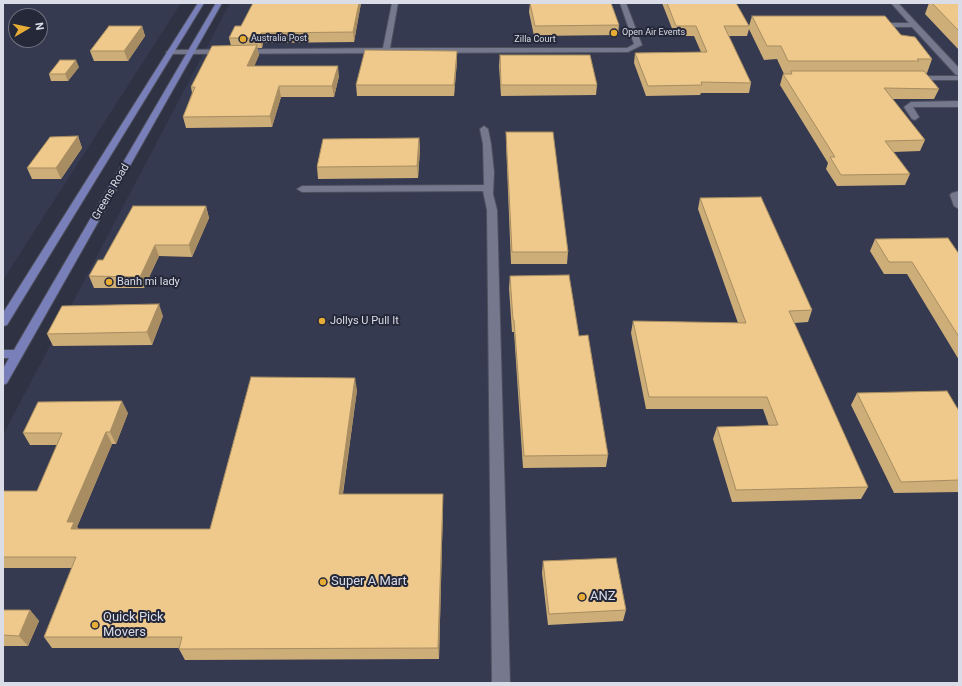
<!DOCTYPE html>
<style>
body{margin:0}
#map{position:relative;width:962px;height:686px;overflow:hidden;background:#2f3243;font-family:Roboto,sans-serif}
canvas{display:block}
.frame{position:absolute;inset:0;border:4px solid #dadce8;pointer-events:none}
.north{position:absolute;left:8px;top:8px;width:40px;height:40px;box-sizing:border-box;background:#252838;border:1px solid #6d707e;border-radius:50%;rotate:81deg;font-size:11px;font-weight:700;line-height:16px;text-align:center;color:#dadce8}
.north::after{content:'';display:block;margin:auto;width:14px;height:18px;background:#e7ac36;clip-path:polygon(50% 0,100% 100%,50% 72%,0 100%)}
</style>
<div id="map">
<canvas width="962" height="686"></canvas>
<div class="frame"></div>
<div class="north">N</div>
</div>
<script>
const context = document.querySelector('canvas').getContext('2d');
context.lineJoin = 'round';
function fillPath(path, color) {
  context.fillStyle = color;
  context.fill(path, 'evenodd');
}
function poly(rows) {
  const path = new Path2D();
  for (const r of rows) {
    path.moveTo(r[0], r[1]);
    for (let i = 2; i < r.length; i += 2) path.lineTo(r[i], r[i + 1]);
  }
  return path;
}
function stroke(path, color, width, dash) {
  context.strokeStyle = color;
  context.lineWidth = width;
  context.lineCap = dash ? 'butt' : 'round';
  context.setLineDash(dash || []);
  context.stroke(path);
}
function label(font, color, halo, rows, align = 'center') {
  context.font = font + ' Roboto,sans-serif';
  context.lineWidth = 4;
  context.setLineDash([]);
  context.textBaseline = 'middle';
  context.strokeStyle = halo;
  context.fillStyle = color;
  for (const [text, x, y, turn = 0] of rows) {
    context.save();
    context.translate(x, y);
    context.rotate((+turn || 0) * Math.PI / 180);
    context.textAlign = isNaN(turn) ? turn : align;
    if (halo) context.strokeText(text, 0, 0);
    context.fillText(text, 0, 0);
    context.restore();
  }
}
const built = poly([
 [3,3,181,3,3,280],
 [16,16,40,16,40,40,16,40],
 [230,3,959,3,959,683,3,683,3,435]
]);
const minor = poly([
 [392,3,398,3,390,48,627,48,634,44,620,3,626,3,642,45,628,52,170,54,166,52,170,50,383,48,392,3],
 [891,3,898,3,959,68,959,75,956,75,912,27,874,27,874,23,909,23,891,3],
 [911,76,959,76,959,80,914,80,910,78,911,76],
 [959,101,959,107,913,107,919,117,915,120,912,119,904,107,911,102,959,101],
 [484,126,488,129,491,144,494,172,493,194,497,210,510,683,492,683,487,210,483,191,302,192,297,189,302,186,484,185,483,144,480,129,484,126],
 [959,191,959,209,954,206,950,195,952,193,959,191]
]);
const major = poly([
 [198,3,204,3,7,325,3,326,3,313,198,3],
 [216,3,222,3,7,383,3,385,3,369,9,358,3,358,3,350,14,350,216,3]
]);
const wall = poly([
 [361,3,354,42,263,43,262,48,257,48,259,55,254,66,339,76,334,97,281,97,272,127,186,128,183,117,192,93,191,87,231,46,229,38,241,26],
 [530,3,619,25,618,35,534,36,529,12],
 [662,3,736,3,749,26,752,16,901,35,932,59,927,73,925,73,939,89,934,99,892,99,925,140,920,151,894,152,910,174,905,185,837,186,826,169,828,163,780,85,783,74,784,74,777,59,764,60,749,29,747,36,729,36,751,83,749,93,701,93,700,95,646,96,634,63,635,53,701,52,694,36,675,36],
 [929,3,959,3,959,50,925,14],
 [142,26,145,36,128,61,94,61,90,51],
 [457,51,457,61,454,96,357,96,356,85],
 [500,55,597,85,596,95,501,96,499,66],
 [79,67,68,81,51,81,49,74],
 [506,132,568,252,567,264,511,264,506,143],
 [78,136,82,148,61,179,32,179,27,168],
 [419,138,420,149,418,178,318,179,317,167],
 [700,198,812,310,808,322,794,323,868,487,861,499,732,502,713,439,717,427,769,426,763,409,646,409,631,333,633,321,738,323,698,209],
 [206,206,209,218,192,257,159,256,144,288,94,288,89,276,103,260],
 [875,239,959,254,959,360,907,274,884,274,870,251],
 [510,276,579,336,608,455,606,467,523,468,514,332,512,332,509,288],
 [163,316,152,345,53,346,47,334],
 [357,390,343,494,443,494,443,506,439,659,185,660,179,649,179,648,52,648,44,637,72,568,3,568,3,491,37,491,57,445,30,445,23,433,128,413,116,444,112,444,77,527,79,529,210,529],
 [857,393,959,411,959,492,894,493,851,405],
 [543,561,626,610,623,621,548,625,542,573],
 [3,610,30,610,39,621,28,646,3,646]
]);
const shadedWall = poly([
 [359,3,361,3,354,42,353,32],
 [142,26,145,36,128,61,124,51],
 [261,33,263,43,262,48,260,38],
 [257,45,259,55,250,77,247,66],
 [457,51,457,61,454,96,454,85],
 [76,60,79,67,68,81,65,74],
 [338,66,339,76,334,97,332,86],
 [279,86,281,97,272,127,270,116],
 [78,136,82,148,61,179,56,168],
 [419,138,420,149,418,178,417,166],
 [206,206,209,218,192,257,189,245],
 [155,245,159,256,144,288,140,277],
 [159,304,163,316,152,345,147,332],
 [355,378,357,390,341,506,339,494],
 [122,401,128,413,116,444,110,432],
 [106,432,112,444,77,527,81,534,79,541,67,522],
 [443,494,443,506,439,659,438,648],
 [30,610,39,621,28,646,19,636]
]);
const building = poly([
 [253,3,359,3,353,32,261,33,260,38,229,38,235,26,241,26,253,3],
 [530,3,611,3,619,25,535,26,530,3],
 [667,3,736,3,749,26,724,26,751,83,701,82,702,85,648,86,635,53,707,52,696,26,676,26,667,3],
 [932,3,959,3,959,31,932,3],
 [752,16,885,16,901,35,915,37,932,59,917,59,919,61,788,61,781,46,767,46,752,16],
 [109,26,142,26,124,51,90,51,109,26],
 [257,45,247,66,338,66,332,86,279,86,270,116,183,117,195,87,191,87,212,46,257,45],
 [365,50,457,51,454,85,356,85,365,50],
 [500,55,590,55,597,85,501,85,500,55],
 [60,60,76,60,65,74,49,74,60,60],
 [791,71,924,71,939,89,884,88,925,140,885,141,910,174,841,175,830,157,835,157,783,74,792,74,791,71],
 [506,132,553,132,568,252,512,252,506,132],
 [78,136,56,168,27,168,50,137,78,136],
 [419,138,417,166,317,167,323,139,419,138],
 [761,197,812,310,789,311,868,487,736,490,717,427,778,425,767,397,649,397,633,321,746,323,700,198,761,197],
 [133,206,206,206,189,245,155,245,140,277,89,276,98,260,103,260,133,206],
 [948,238,959,254,959,337,912,262,889,262,875,239,948,238],
 [569,275,579,336,588,335,608,455,524,456,514,320,513,320,510,276,569,275],
 [159,304,147,332,47,334,62,306,159,304],
 [251,377,355,378,339,494,443,494,438,648,179,649,182,637,44,637,76,557,3,557,3,491,37,491,62,433,23,433,38,402,122,401,110,432,106,432,67,522,74,522,71,529,210,529,251,377],
 [947,391,959,411,959,480,901,482,857,393,947,391],
 [616,558,626,610,549,614,543,561,616,558],
 [3,610,30,610,19,636,3,635,3,610]
]);
const markers = [
 [614,33,4,"#e7ac36"],
 [243,39,4,"#e7ac36"],
 [109,282,4,"#e7ac36"],
 [322,321,4,"#e7ac36"],
 [323,582,4,"#e7ac36"],
 [582,597,4,"#e7ac36"],
 [95,625,4,"#e7ac36"]
];
const farPoinames = [
 ["Open Air Events",622,33],
 ["Australia Post",251,39]
];
const farStreetnames = [
 ["Zilla Court",535,40]
];
const streetNames = [
 ["Greens Road",111,192,-60]
];
const poiNames = [
 ["Banh mi lady",117,282],
 ["Jollys U Pull It",330,321]
];
const nearPoinames = [
 ["Super A Mart",331,582],
 ["ANZ",590,597],
 ["Quick Pick",103,618],
 ["Movers",103,633]
];
fillPath(built, '#363a51');
stroke(minor, '#4e505e', 2);
stroke(major, '#4e505e', 2);
fillPath(minor, '#76798d');
fillPath(major, '#7980b9');
fillPath(wall, '#cdad78');
fillPath(shadedWall, '#a78d61');
fillPath(building, '#eec98b');
stroke(building, '#a78d61', 1);
for (const [x, y, r, color] of markers) {
  const dot = new Path2D();
  dot.arc(x, y, r, 0, 2 * Math.PI);
  context.fillStyle = color;
  context.fill(dot);
  stroke(dot, '#252838', 1.5);
}
label('9px', '#dadce8', '#252838', farPoinames, 'left');
label('9px', '#dadce8', '#252838', farStreetnames);
label('11px', '#dadce8', '#252838', streetNames);
label('11px', '#dadce8', '#252838', poiNames, 'left');
label('13px', '#dadce8', '#252838', nearPoinames, 'left');
</script>
